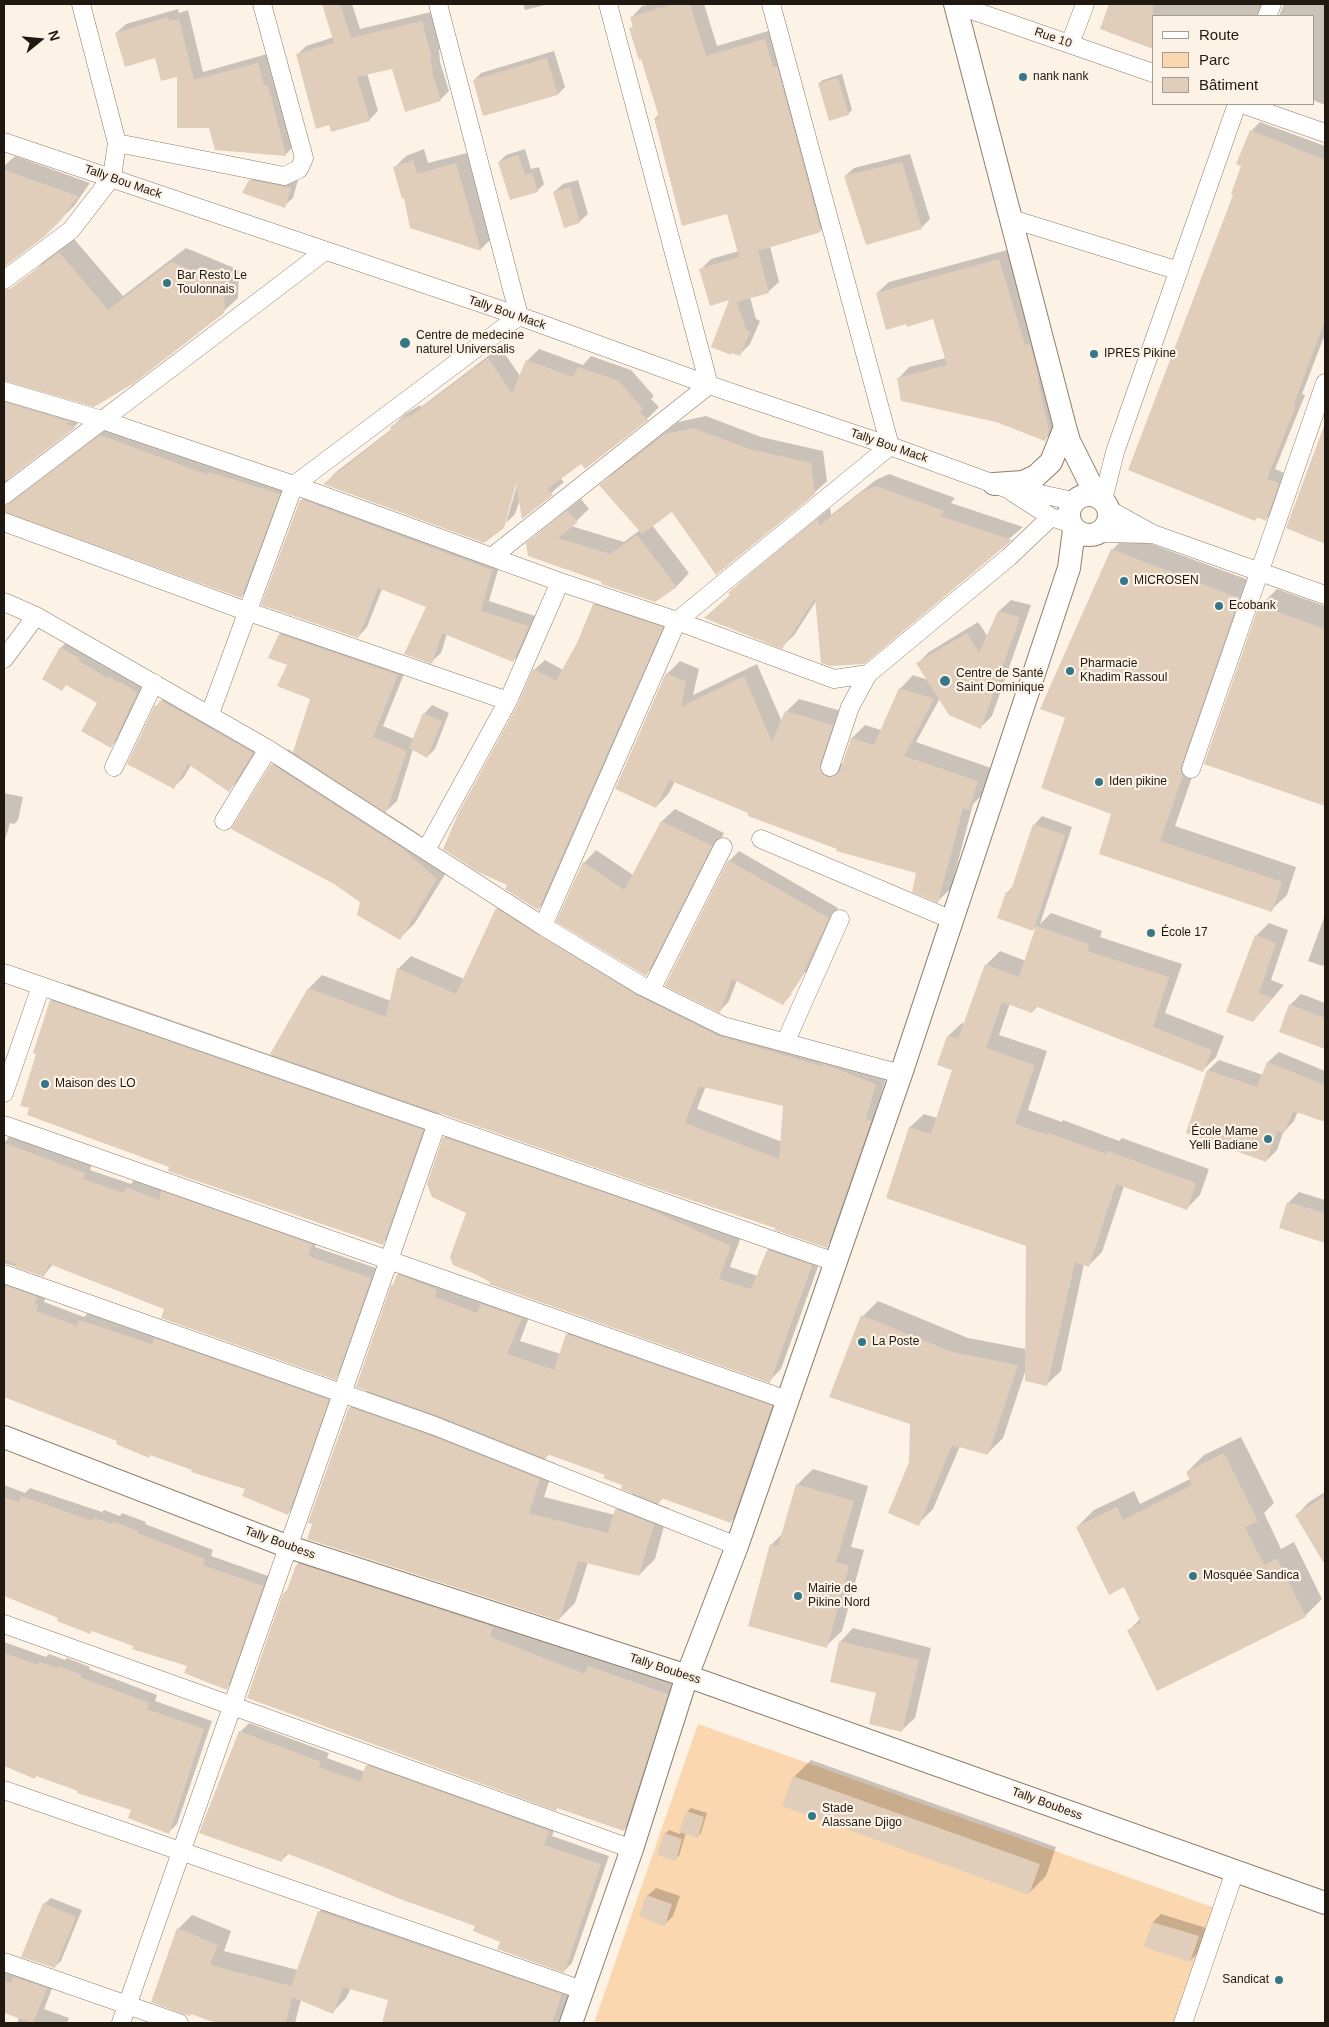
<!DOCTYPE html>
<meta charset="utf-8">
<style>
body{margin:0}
#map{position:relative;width:1329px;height:2027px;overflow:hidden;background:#fdf2e6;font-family:Arial,sans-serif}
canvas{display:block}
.frame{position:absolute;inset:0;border:5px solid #1f1911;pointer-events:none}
.legend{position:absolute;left:1152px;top:15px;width:162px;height:90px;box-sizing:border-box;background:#fdf2e6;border:1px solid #a49b91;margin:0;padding:6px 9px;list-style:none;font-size:15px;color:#1f1911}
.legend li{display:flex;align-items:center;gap:10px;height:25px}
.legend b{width:25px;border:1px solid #a49b91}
.north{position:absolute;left:15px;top:15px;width:50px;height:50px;-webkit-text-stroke:4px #fdf2e6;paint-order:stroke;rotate:73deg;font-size:14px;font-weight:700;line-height:20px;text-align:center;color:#1f1911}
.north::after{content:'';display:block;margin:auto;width:18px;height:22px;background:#1f1911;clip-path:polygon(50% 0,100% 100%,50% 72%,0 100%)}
</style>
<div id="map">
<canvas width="1329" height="2027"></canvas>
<div class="frame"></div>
<ul class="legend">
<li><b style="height:6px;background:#fff"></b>Route</li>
<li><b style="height:14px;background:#fad7ae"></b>Parc</li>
<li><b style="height:14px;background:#e1ceba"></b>Bâtiment</li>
</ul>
<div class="north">N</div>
</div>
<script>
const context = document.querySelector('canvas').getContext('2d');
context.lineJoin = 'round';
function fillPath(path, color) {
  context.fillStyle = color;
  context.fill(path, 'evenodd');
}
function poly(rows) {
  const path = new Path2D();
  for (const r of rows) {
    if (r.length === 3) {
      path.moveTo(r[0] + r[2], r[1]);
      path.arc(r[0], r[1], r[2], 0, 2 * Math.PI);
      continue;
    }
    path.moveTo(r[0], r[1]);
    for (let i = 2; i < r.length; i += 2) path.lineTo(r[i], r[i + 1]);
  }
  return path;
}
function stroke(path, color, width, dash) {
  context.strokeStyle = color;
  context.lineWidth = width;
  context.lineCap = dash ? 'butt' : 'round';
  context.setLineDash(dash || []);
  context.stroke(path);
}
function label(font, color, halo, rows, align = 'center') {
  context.font = font + ' Arial,sans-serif';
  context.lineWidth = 4.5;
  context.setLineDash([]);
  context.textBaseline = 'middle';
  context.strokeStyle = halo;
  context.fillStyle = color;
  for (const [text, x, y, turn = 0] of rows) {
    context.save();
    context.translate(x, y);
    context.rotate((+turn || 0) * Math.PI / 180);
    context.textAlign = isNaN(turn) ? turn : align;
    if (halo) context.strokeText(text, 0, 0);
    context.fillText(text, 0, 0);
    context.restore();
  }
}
const green = poly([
 [698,1724,1218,1909,1178,2023,594,2023]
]);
const shadow = poly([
 [323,4,352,4,360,29,431,12,440,49,439,50,440,62,449,91,440,100,392,67,367,73,378,111,369,120,297,55,306,46,334,37],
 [523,4,549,4,525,10],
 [651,4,704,4,717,46,775,29,831,220,821,230,770,246,779,282,768,292,750,297,756,319,760,321,750,344,740,354,731,298,700,270,711,259,739,251,728,213,655,118,659,114,642,57,630,29,634,25,632,17,642,6],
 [1110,4,1266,4,1272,16,1153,16,1101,28],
 [1284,4,1325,4,1325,105,1313,100,1313,16,1279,16],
 [178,9,179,13,188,10,203,72,267,54,295,145,286,154,210,127,178,76,156,57,116,33,126,24],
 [554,51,565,87,558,94,483,115,474,80,481,73],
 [842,74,852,110,848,114,819,83,823,80],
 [1260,122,1325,146,1325,334,1302,394,1305,395,1275,469,1287,474,1275,510,1266,519,1259,516,1255,520,1235,195,1251,131],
 [424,149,428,163,467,153,491,239,481,249,411,227,405,197,395,167,406,156],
 [525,149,531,169,539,167,544,184,537,191,499,162,506,155],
 [910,154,930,219,921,228,845,176,854,168],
 [15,156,90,183,74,206,44,235,4,262,4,166],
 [258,172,298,180,293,198,284,206,250,181],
 [578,180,588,214,579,222,554,192,563,184],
 [74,239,123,296,186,248,239,270,238,298,223,312,5,380,4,297,30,277,44,261],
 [1011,249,1056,428,1045,439,898,379,909,367,946,358,934,318,877,293,889,282],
 [500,347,520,376,527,361,539,349,583,365,591,356,631,370,654,396,651,399,659,407,647,419,560,478,564,482,523,517,520,499,515,514,506,523,519,478,325,484,336,472,393,428,392,427,404,415,420,405,421,407],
 [4,386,88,414,75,426,8,477,6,483,14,492,25,491,114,423,292,481,254,583,241,597,8,511,4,511],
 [706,416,761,437,823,451,827,481,814,493,672,510,652,525,689,573,677,586,655,601,603,581,528,544,541,531,581,499,589,509,571,526,624,542,640,530,601,485,613,473,678,422],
 [1325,429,1325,543,1287,528],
 [889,474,955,498,951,503,1023,527,863,662,816,601,795,634,782,647,730,593,743,580,830,508,831,515,876,480],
 [311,491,501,560,489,601,538,617,523,651,513,661,447,634,441,653,431,662,427,606,382,589,367,627,358,637,301,501],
 [1127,535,1254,582,1198,760,1175,826,1296,867,1287,895,1271,910,1113,813,1067,718,1112,550],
 [1277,589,1325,606,1325,805,1206,763,1260,606],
 [604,594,672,617,548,899,538,909,518,707,534,670,545,660,563,670,578,643,594,605],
 [1011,600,1031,605,992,716,981,727,940,698,916,742,991,768,982,795,973,804,951,888,938,901,918,872,838,848,675,781,669,793,656,807,667,674,680,661,699,669,693,695,757,664,782,722,786,712,799,699,845,712,835,760,841,764,843,764,852,738,865,725,881,730,900,689,913,675,928,680,917,664,929,652,978,622,988,637,999,611],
 [291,624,408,664,383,726,414,739,424,714,432,705,449,713,435,749,427,757,413,749,397,801,385,812,419,834,452,863,415,923,400,938,362,902,335,883,233,828,272,765,288,749,294,753,311,698,288,664,270,657,280,634],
 [67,641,86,652,84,654,115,672,116,670,143,686,117,740,111,747,98,703,67,684,62,689,61,648],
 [172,690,262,742,239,780,229,790,191,765,184,777,174,787,156,706],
 [4,793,23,797,18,820,14,824,10,823,4,843],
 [675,809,724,833,659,962,646,974,584,863,596,850,633,875,662,821],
 [1042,816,1072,827,1040,924,1051,913,1102,931,1100,937,1182,964,1165,1013,1224,1036,1216,1057,1203,1070,1038,1006,1032,1012,1010,1003,999,1035,1047,1051,1028,1110,1062,1122,1063,1120,1119,1141,1122,1138,1209,1169,1200,1195,1187,1208,1124,1186,1102,1252,1088,1266,1084,1264,1061,1371,1047,1384,1026,1369,1003,1438,988,1453,960,1446,933,1509,918,1524,911,1462,911,1423,863,1316,878,1301,968,1338,1026,1349,1028,1245,887,1197,910,1127,924,1114,937,1118,954,1069,939,1065,948,1036,962,1023,965,1024,986,965,1000,951,1026,961,1038,925,1033,930,1007,893,1013,886,1034,825],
 [739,851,838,908,811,967,792,994,807,973,805,972,789,994,792,994,783,1003,737,980,729,1001,720,1011,667,985,729,861],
 [510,896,650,982,732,1023,888,1071,839,1233,826,1246,777,1227,440,1112,399,1227,382,1244,171,1166,38,1054,51,1001,68,984,271,1055,309,988,322,975,391,1001,398,969,411,956,464,979,497,909],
 [706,1086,785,1105,782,1142,697,1109],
 [1325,915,1325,963,1323,966,1308,961],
 [1269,923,1288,930,1271,980,1284,985,1253,1021,1256,936],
 [1301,994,1325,1003,1325,1048,1280,1031,1290,1005],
 [1279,1052,1325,1071,1325,1120,1298,1111,1294,1121,1283,1133,1277,1150,1266,1161,1208,1070,1219,1060,1263,1075,1268,1062],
 [456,1126,742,1234,730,1267,758,1276,768,1250,780,1238,823,1253,781,1369,769,1381,468,1212,444,1138],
 [12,1134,92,1164,90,1170,131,1184,135,1179,319,1236,315,1247,379,1269,344,1370,335,1378,53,1264,44,1275,4,1263,4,1143],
 [1299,1192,1325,1200,1325,1241,1281,1228,1289,1202],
 [412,1261,534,1304,520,1341,561,1354,567,1334,581,1321,785,1392,745,1508,731,1521,663,1498,657,1504,669,1508,655,1559,639,1575,588,1562,575,1603,559,1619,350,1407,368,1390,398,1275],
 [549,1454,606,1475,634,1492,616,1510,615,1515,544,1497,555,1463,544,1459],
 [12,1277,46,1297,44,1302,84,1317,89,1312,336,1391,296,1505,288,1513,247,1489,6,1397,4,1399,4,1285],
 [1241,1437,1274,1503,1264,1513,1281,1549,1294,1542,1322,1599,1305,1616,1129,1630,1140,1619,1124,1586,1077,1527,1094,1510,1134,1491,1140,1504,1190,1479,1187,1472,1204,1455],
 [813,1469,868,1486,851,1547,864,1550,842,1631,826,1646,771,1545,783,1533,797,1485],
 [4,1485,25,1493,30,1488,102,1512,104,1510,120,1516,122,1513,146,1522,145,1524,213,1550,211,1556,271,1577,235,1680,226,1688,188,1665,4,1594],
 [1325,1492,1325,1563,1297,1515,1309,1502],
 [312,1550,682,1679,638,1815,624,1830,284,1593,288,1589,297,1565],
 [853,1628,931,1648,915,1718,902,1730,878,1692,831,1681,841,1641],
 [4,1642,46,1657,49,1654,65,1660,67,1658,90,1667,89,1669,157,1695,155,1701,212,1721,177,1824,169,1832,133,1809,37,1775,34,1778,4,1765],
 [249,1723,329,1753,327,1758,365,1772,367,1766,376,1757,557,1822,552,1836,609,1856,572,1963,564,1971,501,1942,476,1925,289,1853,281,1861,240,1732],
 [811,1760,1056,1847,1046,1876,1029,1893,794,1777],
 [691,1808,707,1813,701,1833,697,1837,686,1833,679,1856,675,1859,665,1834,669,1830,680,1834,687,1812],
 [656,1888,680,1896,673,1916,665,1924,647,1896],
 [334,1897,575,1980,561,2023,383,2023,390,1999,351,1988,346,1998,332,2013,301,2000,295,2023,220,2023,192,2013,178,1929,192,1915,231,1931,224,1951,298,1970,320,1911],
 [51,1898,82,1910,61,1961,54,1967,44,1904],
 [1161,1914,1206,1928,1198,1953,1190,1961,1145,1947,1153,1922],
 [4,1967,56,1978,44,2009,69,2018,67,2023,17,2023,19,2018,4,2012]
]);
const building = poly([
 [322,4,340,4,351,38,422,21,432,59,430,59,433,71,432,72,441,101,405,112,392,69,357,77,370,121,331,132,329,125,316,129,296,54,334,43],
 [674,4,690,4,706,56,765,39,773,67,777,66,821,232,758,251,769,293,737,302,746,330,750,332,740,356,732,353,731,355,711,347,729,300,710,306,699,269,739,257,727,214,682,226,654,118,659,117,641,59,639,60,629,28,633,27,630,17],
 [1109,4,1153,4,1153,49,1100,29],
 [168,17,169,21,179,19,194,80,258,63,264,86,268,85,286,156,215,150,209,128,177,128,177,77,161,81,155,58,125,67,115,33],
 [547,58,558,95,483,116,473,80],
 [838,78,849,115,829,121,818,83],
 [1250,130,1325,160,1325,320,1294,404,1296,405,1267,479,1279,483,1266,521,1257,517,1255,521,1128,470,1233,195,1231,194,1241,166,1236,164],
 [518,155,525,175,532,173,538,192,510,200,498,162],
 [413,160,417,174,456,163,481,251,410,228,404,198,402,199,393,167],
 [902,162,922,229,866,245,844,176],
 [4,170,78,196,61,220,45,236,4,267],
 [249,180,291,188,285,208,242,193],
 [570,187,580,223,564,228,553,192],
 [59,252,108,310,171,262,225,284,224,313,134,383,94,407,4,381,4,290,10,289],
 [999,259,1025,345,1030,343,1039,380,1038,380,1049,431,1045,441,996,422,901,401,897,378,947,365,933,319,907,327,906,324,886,330,876,293],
 [488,358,512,393,526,360,573,377,578,367,619,381,643,409,640,411,648,420,585,469,581,464,547,489,553,495,522,519,516,484,504,528,484,543,323,484,392,430,390,427,407,416,408,418],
 [4,402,70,422,66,424,76,427,4,482],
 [1324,426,1325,427,1325,544,1286,528],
 [693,428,749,449,811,463,815,494,716,575,672,512,642,534,599,485,665,434],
 [100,435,208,475,209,472,280,494,241,598,4,512,4,505,10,503],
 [876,486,944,511,940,516,1012,540,864,664,830,666,821,663,815,598,782,649,704,618,730,595,728,593,818,519,819,526,862,492],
 [300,500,303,500,492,570,481,611,529,626,513,662,442,633,432,664,404,654,426,607,378,588,358,638,261,605],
 [567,511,578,522,558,538,610,554,637,535,677,587,655,602,601,584,602,582,528,556,526,543],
 [1111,549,1239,598,1181,766,1181,771,1183,776,1160,841,1282,882,1272,912,1099,854,1111,814,1041,788,1065,718,1040,709],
 [593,604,663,627,538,910,505,889,507,885,478,872,443,849,458,814,517,706,533,669,556,681,577,643],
 [1259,605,1325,629,1325,806,1204,764],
 [998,611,1020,617,981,729,949,715,916,663,967,633,979,653],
 [279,634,398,675,373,737,407,751,386,813,293,752,310,699,277,686,287,665,268,658],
 [60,647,80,659,79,661,107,678,109,676,118,683,120,681,137,693,111,748,81,731,97,703,66,685,62,691,42,679],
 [666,673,686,682,681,707,744,676,772,742,785,711,833,725,820,764,822,774,827,777,837,775,840,771,851,738,874,745,899,688,934,699,904,756,978,781,969,810,963,808,938,903,912,892,916,873,836,851,837,849,748,816,748,813,669,780,656,808,615,789],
 [160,700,253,753,229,792,188,764,174,789,127,764,155,705,157,706],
 [423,713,442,721,427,758,409,748],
 [271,764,403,849,437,879,400,940,357,915,360,902,334,884,231,829],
 [661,821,712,846,646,976,556,922,583,862,624,890],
 [1033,824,1065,835,1033,931,997,918,1006,892,1010,893],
 [728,860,829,918,801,977,802,977,783,1005,732,979,720,1013,665,986],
 [496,908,636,995,718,1036,822,1066,823,1064,876,1084,866,1119,871,1121,827,1248,775,1230,775,1228,646,1185,270,1054,308,988,386,1017,397,968,456,994],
 [699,1086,783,1106,779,1159,685,1123],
 [1036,926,1089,944,1087,951,1169,977,1153,1027,1212,1050,1203,1072,1035,1006,1032,1013,1002,1002,986,1048,1035,1065,1015,1124,1048,1135,1049,1133,1106,1154,1107,1151,1196,1183,1187,1210,1116,1184,1089,1267,1075,1262,1047,1386,1025,1381,1026,1246,886,1198,909,1127,931,1134,952,1070,937,1065,947,1036,958,1039,985,964,1019,977],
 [1255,935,1276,943,1259,993,1272,998,1253,1022,1226,1012],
 [50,1000,423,1130,383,1245,168,1171,169,1167,27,1115,29,1108,20,1106,36,1054,33,1053],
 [1289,1004,1325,1018,1325,1049,1279,1032],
 [1267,1062,1325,1085,1325,1122,1293,1111,1284,1133,1277,1131,1266,1162,1186,1133,1207,1070,1257,1087],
 [443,1137,640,1205,731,1246,719,1279,751,1289,767,1250,812,1265,770,1383,489,1284,490,1282,475,1274,453,1265,450,1257,466,1213,432,1197,427,1184],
 [4,1143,85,1173,83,1179,124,1193,126,1187,159,1200,161,1191,312,1244,308,1256,371,1278,336,1380,161,1318,164,1309,49,1264,44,1277,15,1267,16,1264,4,1259],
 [1287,1202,1325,1213,1325,1243,1279,1228],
 [397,1274,437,1290,435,1297,477,1313,481,1304,522,1318,507,1354,554,1370,566,1334,772,1406,731,1523,661,1498,659,1504,621,1489,622,1485,603,1478,605,1475,547,1454,546,1459,439,1416,356,1387,391,1285,393,1285],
 [7,1286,37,1297,34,1304,38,1305,36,1311,77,1326,79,1320,152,1344,154,1338,329,1400,288,1515,242,1496,245,1489,191,1472,192,1470,150,1455,149,1458,116,1444,117,1441,4,1397,4,1296],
 [861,1315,952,1352,1018,1365,988,1455,952,1445,919,1526,888,1513,909,1462,910,1424,829,1397],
 [349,1407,431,1436,540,1479,529,1513,608,1533,615,1509,654,1524,639,1576,578,1561,559,1621,307,1539,312,1524,308,1523],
 [1224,1453,1258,1521,1245,1527,1264,1565,1277,1559,1306,1617,1157,1691,1127,1630,1141,1623,1124,1587,1109,1595,1076,1527,1117,1507,1123,1520,1192,1485,1186,1472],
 [796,1484,854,1501,836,1562,849,1566,827,1648,748,1626,770,1544,778,1546],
 [21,1496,93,1521,94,1518,112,1524,113,1521,138,1531,137,1533,205,1559,203,1565,263,1586,227,1690,184,1673,187,1666,132,1649,133,1646,92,1631,90,1634,57,1621,58,1618,4,1596,4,1497,19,1502],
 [1325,1496,1325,1565,1295,1515],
 [300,1564,493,1627,490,1637,585,1674,588,1666,668,1694,624,1831,557,1808,556,1811,247,1698,283,1593,286,1593,296,1565,299,1566],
 [839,1641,919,1660,902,1732,869,1724,876,1693,830,1682],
 [4,1653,38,1665,39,1662,57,1668,58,1666,82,1675,81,1678,150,1703,147,1709,204,1729,169,1834,128,1818,131,1810,77,1793,78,1791,36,1776,35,1779,4,1766],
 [239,1731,321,1762,319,1767,360,1782,366,1765,549,1831,544,1845,601,1864,564,1973,497,1949,500,1942,473,1931,475,1926,400,1899,323,1867,285,1853,282,1862,199,1833],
 [793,1776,1040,1864,1029,1895,782,1806],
 [686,1811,704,1817,698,1838,679,1832],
 [664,1833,682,1839,676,1861,657,1855],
 [646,1895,672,1904,665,1926,639,1917],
 [43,1903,76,1917,55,1968,21,1957],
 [318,1911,562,1994,552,2023,382,2023,388,2000,343,1987,333,2014,292,1997,286,2023,216,2023,191,2014,190,2016,186,2015,151,2002,177,1928,218,1945,210,1965,291,1986],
 [1152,1922,1199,1936,1190,1962,1144,1947],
 [13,1977,47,1988,33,2023,4,2013,4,1981,11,1983]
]);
const minor = poly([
 [954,4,1153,73],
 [1267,16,1272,4],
 [1070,44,1085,4],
 [1242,104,1325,133],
 [4,142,519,316,709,385,890,446,1008,489,1022,490,1073,501],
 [117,143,284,176,299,169,304,158,262,4],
 [1009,218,1179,271],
 [4,280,71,230,112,177,117,143,81,4],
 [4,391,102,420,294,485,560,582,677,621,834,679,868,674,1009,557,1051,517],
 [1012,492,1051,517,1069,523],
 [4,495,325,251],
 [1103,500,1115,452,1237,104],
 [1108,509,1153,534,1325,595],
 [4,522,243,610,508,701],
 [1099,533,1150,534],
 [493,556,709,385,608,4],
 [4,602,36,616,268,749,543,926,642,986,723,1026,901,1074],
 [4,659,36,616],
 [210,714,294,485,519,316,438,4],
 [114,767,154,683],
 [830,767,850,707,868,674],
 [1191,769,1325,383],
 [224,821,268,749],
 [761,839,952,920],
 [426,850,508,701,560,582],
 [543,926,677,621,890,446,771,4],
 [4,973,835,1262],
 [651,990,723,847],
 [785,1043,840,919],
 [4,1093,41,986],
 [4,1125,787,1400],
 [4,1274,435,1426,737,1546],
 [4,1624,632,1849],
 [4,1790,582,1990],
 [4,1962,179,2023],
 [121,2023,437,1123],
 [1183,2023,1235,1871]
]);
const tertiary = poly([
 [955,4,1065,427,1069,441,1096,495],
 [994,484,1023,482,1036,476,1051,462,1065,427],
 [1089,515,20],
 [4,1437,289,1547,687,1676,1325,1903],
 [571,2023,632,1849,687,1676,737,1546,901,1074,1069,568,1074,530]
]);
const markers = [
 [1023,77,5,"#357689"],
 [167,283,5,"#357689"],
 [405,343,6,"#357689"],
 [1094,354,5,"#357689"],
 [1124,581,5,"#357689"],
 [1219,606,5,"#357689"],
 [1070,671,5,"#357689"],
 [945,681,6,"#357689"],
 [1099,782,5,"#357689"],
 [1151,933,5,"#357689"],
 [45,1084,5,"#357689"],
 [1268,1139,5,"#357689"],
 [862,1342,5,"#357689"],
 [1193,1576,5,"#357689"],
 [798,1596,5,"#357689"],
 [812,1816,5,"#357689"],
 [1279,1980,5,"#357689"]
];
const streetNames = [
 ["Rue 10",1053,38,19],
 ["Tally Bou Mack",123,182,19],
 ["Tally Bou Mack",507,313,19],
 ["Tally Bou Mack",889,446,19],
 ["Tally Boubess",280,1543,20],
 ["Tally Boubess",665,1669,18],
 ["Tally Boubess",1047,1804,20]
];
const poiNames = [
 ["nank nank",1033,77],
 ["Bar Resto Le",177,276],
 ["Toulonnais",177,290],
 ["Centre de medecine",416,336],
 ["naturel Universalis",416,350],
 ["IPRES Pikine",1104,354],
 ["MICROSEN",1134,581],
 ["Ecobank",1229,606],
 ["Pharmacie",1080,664],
 ["Khadim Rassoul",1080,678],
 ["Centre de Santé",956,674],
 ["Saint Dominique",956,688],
 ["Iden pikine",1109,782],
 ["École 17",1161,933],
 ["Maison des LO",55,1084],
 ["École Mame",1258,1132,"right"],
 ["Yelli Badiane",1258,1146,"right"],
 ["La Poste",872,1342],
 ["Mosquée Sandica",1203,1576],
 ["Mairie de",808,1589],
 ["Pikine Nord",808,1603],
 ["Stade",822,1809],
 ["Alassane Djigo",822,1823],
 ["Sandicat",1269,1980,"right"]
];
fillPath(green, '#fad7ae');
fillPath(shadow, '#0003');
fillPath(building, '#e1ceba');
stroke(minor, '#8f7e6c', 19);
stroke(tertiary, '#8f7e6c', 24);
stroke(minor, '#fff', 18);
stroke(tertiary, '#fff', 22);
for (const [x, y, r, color] of markers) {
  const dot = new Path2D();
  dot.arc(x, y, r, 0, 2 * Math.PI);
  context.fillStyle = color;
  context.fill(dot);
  stroke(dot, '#fdf2e6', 2);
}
label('12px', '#1f1911', '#fdf2e6', streetNames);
label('12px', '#1f1911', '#fdf2e6', poiNames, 'left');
</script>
